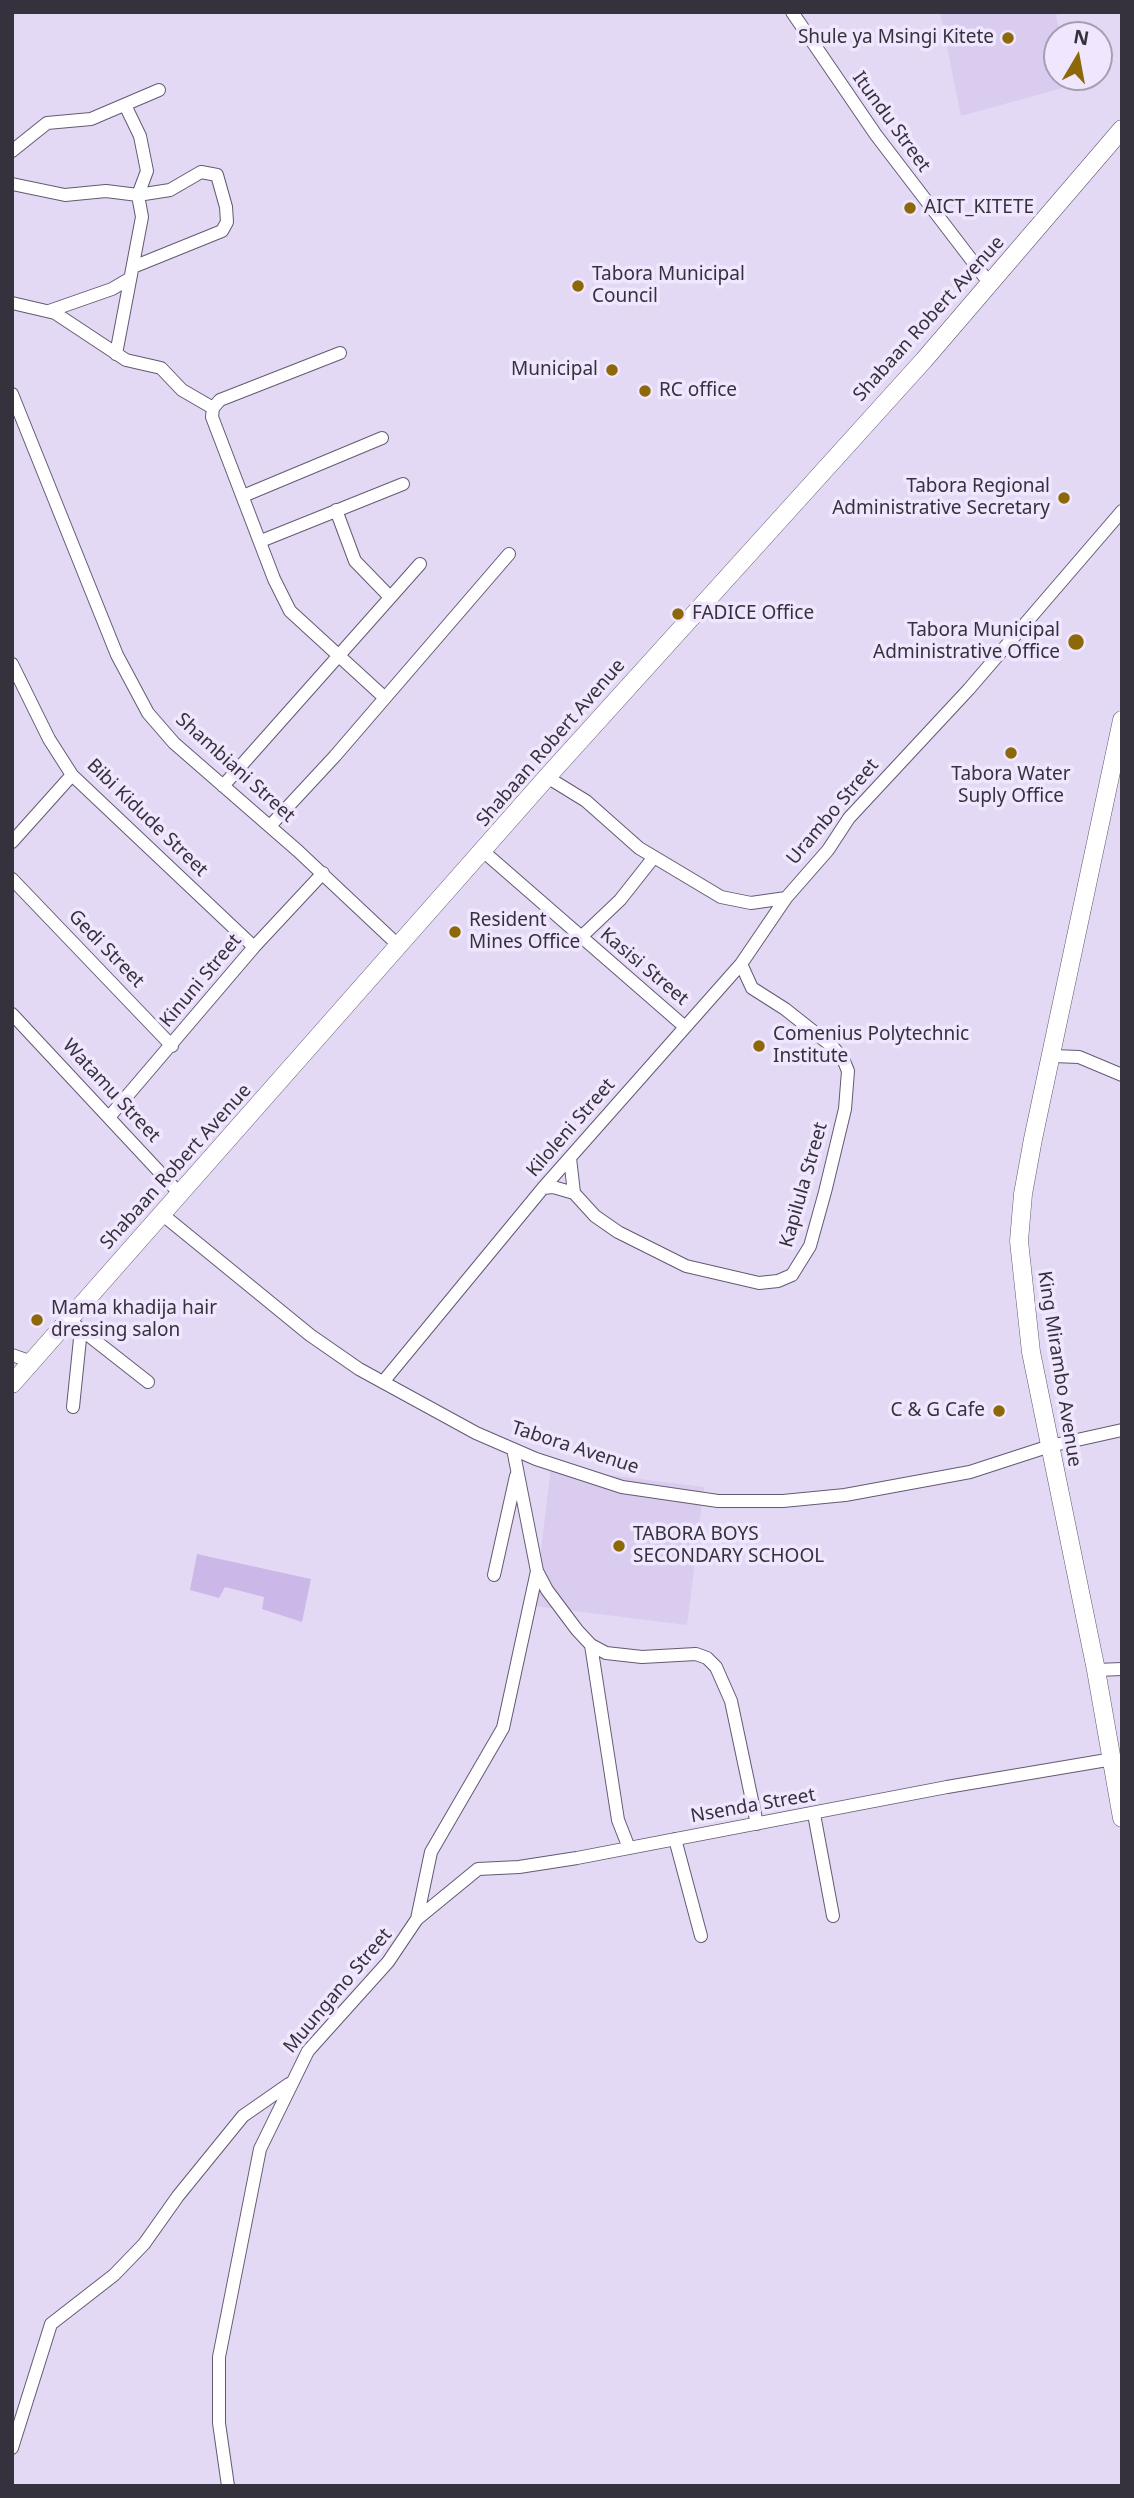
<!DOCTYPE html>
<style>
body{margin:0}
#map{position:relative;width:1134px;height:2498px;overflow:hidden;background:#e4d9f5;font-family:"Noto Sans",sans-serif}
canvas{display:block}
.frame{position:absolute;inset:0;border:14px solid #36323d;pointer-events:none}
.north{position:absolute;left:1043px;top:21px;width:70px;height:70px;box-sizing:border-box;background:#f0e7fe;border:2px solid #a69fb1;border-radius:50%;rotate:10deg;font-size:19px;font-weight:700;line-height:28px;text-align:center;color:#36323d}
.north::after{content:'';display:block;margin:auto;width:24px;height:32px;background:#8c6809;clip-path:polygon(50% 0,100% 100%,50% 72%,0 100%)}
</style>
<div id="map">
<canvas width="1134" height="2498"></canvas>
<div class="frame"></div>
<div class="north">N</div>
</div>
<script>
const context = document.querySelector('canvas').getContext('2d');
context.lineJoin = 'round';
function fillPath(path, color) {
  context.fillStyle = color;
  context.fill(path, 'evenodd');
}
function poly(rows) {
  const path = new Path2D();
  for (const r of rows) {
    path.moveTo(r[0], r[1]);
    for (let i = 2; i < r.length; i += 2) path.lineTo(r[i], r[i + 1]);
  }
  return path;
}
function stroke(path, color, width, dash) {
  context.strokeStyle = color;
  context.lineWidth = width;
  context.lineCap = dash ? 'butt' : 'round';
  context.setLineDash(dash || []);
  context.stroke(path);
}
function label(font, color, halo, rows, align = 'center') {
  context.font = font + ' "Noto Sans",sans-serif';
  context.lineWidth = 7;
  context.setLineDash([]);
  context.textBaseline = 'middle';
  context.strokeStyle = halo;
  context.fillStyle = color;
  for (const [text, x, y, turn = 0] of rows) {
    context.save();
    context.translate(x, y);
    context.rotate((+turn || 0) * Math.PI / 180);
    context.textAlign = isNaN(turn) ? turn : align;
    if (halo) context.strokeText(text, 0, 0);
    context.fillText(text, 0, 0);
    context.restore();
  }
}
const built = poly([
 [940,12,1067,12,1056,15,1060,35,1057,35,1057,77,1069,77,1070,86,961,116],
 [551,1468,704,1487,687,1625,534,1606]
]);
const green = poly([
 [197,1554,311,1579,302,1622,262,1609,264,1597,225,1587,219,1598,190,1590]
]);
const street = poly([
 [792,12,876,135,990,284],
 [12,151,47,123,91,119,159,90],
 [12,184,65,195,106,191,138,195,170,190,201,172,217,175,226,207,227,222,222,231,133,267],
 [12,303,55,313,126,360,161,368,182,390,213,408],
 [49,311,112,289,129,279],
 [340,353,220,400,213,408,212,417,274,579,290,611,385,698],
 [116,354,142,217,138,195,147,171,140,136,125,105],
 [12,394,117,655,148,713,174,743,298,851,398,945],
 [243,496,382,438],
 [336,510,355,561,390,597],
 [261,541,403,484],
 [12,664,49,739,72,775,254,947],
 [547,777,586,801,639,848,721,897,751,903,786,898,828,850,849,818,969,689,1122,511],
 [223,786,420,564],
 [270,826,335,756,509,554],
 [12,842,72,775],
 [484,852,685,1027],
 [12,879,172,1046],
 [580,938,620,900,654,857],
 [12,1014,181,1195],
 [1053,1056,1079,1057,1122,1075],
 [110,1116,254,947,323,873],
 [570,1158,574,1193],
 [543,1188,553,1187,574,1193,595,1216,618,1232,686,1266,759,1283,778,1281,792,1275,810,1246,825,1192,845,1109,848,1071,843,1059,833,1047,785,1009,752,988,741,964],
 [163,1215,310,1335,359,1369,476,1433,536,1459,622,1487,718,1501,783,1501,845,1495,970,1472,1050,1446,1122,1430],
 [69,1320,148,1382],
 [12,1355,32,1362],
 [383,1382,543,1188,741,964,786,898],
 [73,1407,81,1329],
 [513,1449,537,1571,547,1590,577,1630,591,1645,606,1653,642,1657,696,1654,707,1658,716,1667,731,1701,757,1824],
 [494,1575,516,1476],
 [591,1645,618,1820,629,1848],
 [1096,1670,1122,1669],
 [814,1814,833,1916],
 [675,1839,701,1936],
 [417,1919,478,1869,519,1867,577,1858,947,1787,1113,1759],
 [12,2448,51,2324,114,2275,144,2244,178,2196,243,2116,289,2084],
 [228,2486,219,2423,219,2357,260,2149,308,2051,388,1962,417,1919,431,1852,503,1728,537,1571]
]);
const secondary = poly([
 [1122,720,1033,1139,1023,1194,1019,1241,1031,1352,1096,1670,1122,1818],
 [12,1384,547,777,924,360,1122,129]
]);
const markers = [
 [1008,38,7,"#8c6809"],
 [910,208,7,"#8c6809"],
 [578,286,7,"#8c6809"],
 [612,370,7,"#8c6809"],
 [645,391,7,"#8c6809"],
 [1064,498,7,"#8c6809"],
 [678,614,7,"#8c6809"],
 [1076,642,9,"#8c6809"],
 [1011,753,7,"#8c6809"],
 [455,932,7,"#8c6809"],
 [759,1046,7,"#8c6809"],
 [37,1320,7,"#8c6809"],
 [999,1411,7,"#8c6809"],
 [619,1546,7,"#8c6809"]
];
const poiNames = [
 ["Shule ya Msingi Kitete",994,38,"right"],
 ["AICT_KITETE",924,208],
 ["Tabora Municipal",592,275],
 ["Council",592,297],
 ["Municipal",598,370,"right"],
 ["RC office",659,391],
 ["Tabora Regional",1050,487,"right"],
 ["Administrative Secretary",1050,509,"right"],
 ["FADICE Office",692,614],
 ["Tabora Municipal",1060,631,"right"],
 ["Administrative Office",1060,653,"right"],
 ["Tabora Water",1011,775,"center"],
 ["Suply Office",1011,797,"center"],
 ["Resident",469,921],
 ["Mines Office",469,943],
 ["Comenius Polytechnic",773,1035],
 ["Institute",773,1057],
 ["Mama khadija hair",51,1309],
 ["dressing salon",51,1331],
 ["C & G Cafe",985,1411,"right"],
 ["TABORA BOYS",633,1535],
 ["SECONDARY SCHOOL",633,1557]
];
const streetNames = [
 ["Itundu Street",891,122,54],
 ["Shabaan Robert Avenue",929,319,-48],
 ["Shabaan Robert Avenue",551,743,-49],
 ["Shambiani Street",235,768,42],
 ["Urambo Street",833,812,-50],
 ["Bibi Kidude Street",147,818,44],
 ["Gedi Street",106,949,46],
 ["Kasisi Street",644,967,40],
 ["Kinuni Street",201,981,-50],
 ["Watamu Street",111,1091,47],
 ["Kiloleni Street",571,1128,-49],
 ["Shabaan Robert Avenue",176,1167,-48],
 ["Kapilula Street",804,1185,-74],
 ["King Mirambo Avenue",1059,1369,81],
 ["Tabora Avenue",575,1448,18],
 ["Nsenda Street",753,1806,-10],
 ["Muungano Street",338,1991,-50]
];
fillPath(built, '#d9ccee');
fillPath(green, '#cbb8e8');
stroke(street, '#635a72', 14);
stroke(secondary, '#635a72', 19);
stroke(street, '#fff', 12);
stroke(secondary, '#fff', 18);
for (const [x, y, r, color] of markers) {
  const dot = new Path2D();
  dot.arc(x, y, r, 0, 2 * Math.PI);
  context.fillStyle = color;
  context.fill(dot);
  stroke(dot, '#f0e7fe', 2.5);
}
label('19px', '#36323d', '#f0e7fe', poiNames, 'left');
label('19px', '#36323d', '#f0e7fe', streetNames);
</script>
